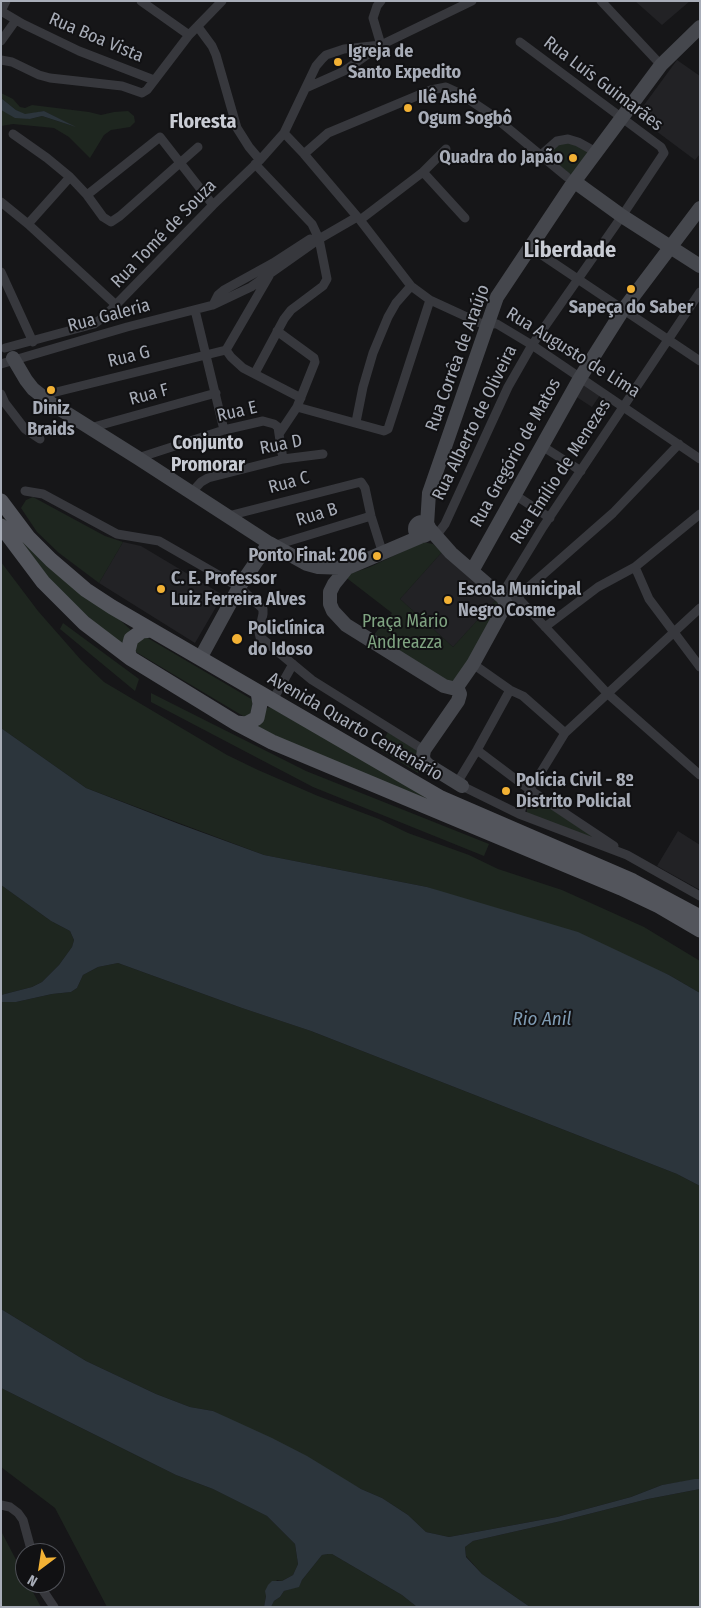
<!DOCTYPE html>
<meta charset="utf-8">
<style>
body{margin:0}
#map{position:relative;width:701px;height:1608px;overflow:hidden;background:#161618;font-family:"Fira Sans Condensed",sans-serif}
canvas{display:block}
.frame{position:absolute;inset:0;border:2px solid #a8adb8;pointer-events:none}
.north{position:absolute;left:15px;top:1543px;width:50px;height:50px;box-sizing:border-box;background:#111113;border:1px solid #4d4f55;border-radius:50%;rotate:211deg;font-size:14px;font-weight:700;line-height:20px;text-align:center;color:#a8adb8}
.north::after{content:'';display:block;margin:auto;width:18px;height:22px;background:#f2b134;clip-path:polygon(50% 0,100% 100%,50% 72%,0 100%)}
</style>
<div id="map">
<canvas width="701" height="1608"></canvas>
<div class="frame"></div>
<div class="north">N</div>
</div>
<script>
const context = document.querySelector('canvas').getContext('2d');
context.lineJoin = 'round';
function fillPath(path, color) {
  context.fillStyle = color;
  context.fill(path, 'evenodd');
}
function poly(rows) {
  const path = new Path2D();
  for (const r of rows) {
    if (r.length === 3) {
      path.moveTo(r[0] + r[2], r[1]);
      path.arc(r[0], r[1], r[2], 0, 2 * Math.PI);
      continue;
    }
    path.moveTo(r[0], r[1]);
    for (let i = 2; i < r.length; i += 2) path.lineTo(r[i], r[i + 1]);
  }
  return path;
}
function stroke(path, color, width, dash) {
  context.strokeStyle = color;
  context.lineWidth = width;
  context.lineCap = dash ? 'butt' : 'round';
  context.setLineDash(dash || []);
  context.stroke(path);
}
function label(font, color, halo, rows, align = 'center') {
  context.font = font + ' "Fira Sans Condensed",sans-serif';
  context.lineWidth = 4;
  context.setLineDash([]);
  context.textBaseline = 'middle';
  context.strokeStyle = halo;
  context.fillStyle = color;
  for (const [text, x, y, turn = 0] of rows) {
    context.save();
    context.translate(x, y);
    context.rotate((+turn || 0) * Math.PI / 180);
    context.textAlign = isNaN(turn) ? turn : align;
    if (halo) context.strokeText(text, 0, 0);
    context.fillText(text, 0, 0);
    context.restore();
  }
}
const built = poly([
 [635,1,690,1,662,25],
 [677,60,700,76,700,154,695,160,636,116],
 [582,383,600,395,592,407,575,396],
 [123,542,141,546,223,595,195,643,99,583],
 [442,552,496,600,453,647,400,599],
 [678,831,700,845,700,890,657,866]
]);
const green = poly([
 [1,93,13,99,20,107,25,108,32,105,89,112,101,115,114,112,128,111,134,116,135,122,130,127,111,130,104,135,90,158,69,137,54,128,13,124,1,126,1,110,30,119,42,116,73,126,44,111,25,115,16,110,1,98],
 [569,141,590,152,573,176,545,155,554,146],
 [33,497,105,536,123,542,99,583,59,553,37,532,21,508,26,500],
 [7,518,131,630,127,635,124,647,109,636,54,585,4,520],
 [423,542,433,544,442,552,400,599,453,647,494,602,496,600,501,605,460,678,449,683,372,637,392,613,344,576,370,567],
 [1,562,38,611,81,660,104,682,227,755,258,770,318,796,379,819,408,833,469,855,498,869,562,890,644,927,700,961,700,993,669,975,427,887,264,855,86,788,1,728],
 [63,623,139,679,135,691,60,629],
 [146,637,253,700,250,716,243,716,136,652,134,642],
 [151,693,306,771,489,844,484,856,313,787,151,702],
 [270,707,432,799,427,802,260,730,256,725,267,708],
 [388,732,417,750,423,765,418,773,379,749],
 [533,796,601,842,527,814,527,807],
 [1,885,51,921,70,931,74,940,72,947,59,965,42,982,32,987,1,995],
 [118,963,242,1008,311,1031,677,1174,700,1186,700,1479,662,1485,631,1497,557,1517,449,1537,426,1532,408,1515,382,1498,361,1489,213,1411,190,1407,156,1394,86,1361,1,1309,1,1002,16,1002,52,994,71,992,77,988,83,975,98,967],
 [1,1388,176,1475,213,1489,267,1516,295,1544,298,1564,293,1575,282,1581,277,1580,266,1596,264,1607,107,1607,55,1508,1,1467],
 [700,1489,700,1607,530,1607,482,1574,466,1556,465,1547,473,1541,561,1521,648,1499],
 [1,1531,25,1577,25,1583,28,1583,41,1607,1,1607],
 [328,1554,332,1554,402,1595,417,1607,271,1607,274,1601,280,1597,284,1591,299,1586,302,1580,322,1555]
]);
const water = poly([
 [1,98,16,110,25,114,44,111,76,127,42,116,30,119,15,118,1,110],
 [1,728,86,788,179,824,264,855,427,887,578,932,669,975,700,993,700,1186,677,1174,311,1031,242,1008,118,963,98,967,83,975,77,988,71,992,52,994,16,1002,1,1002,1,995,32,987,42,982,59,965,72,947,74,940,70,931,51,921,1,885],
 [1,1309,86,1361,156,1394,190,1407,213,1411,272,1438,307,1456,361,1489,382,1498,408,1515,426,1532,449,1537,557,1517,631,1497,662,1485,695,1479,700,1479,700,1489,648,1499,561,1521,473,1541,465,1547,466,1557,482,1574,530,1607,417,1607,402,1595,332,1554,328,1554,322,1555,302,1580,299,1587,284,1591,280,1597,274,1601,271,1607,264,1607,266,1596,265,1591,268,1585,272,1581,282,1581,293,1575,298,1564,295,1544,267,1516,213,1489,176,1475,1,1388]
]);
const street = poly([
 [6,1,1,11,23,24,79,51,154,80],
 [141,1,189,35],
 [601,1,661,65],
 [198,27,212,46,216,55,237,128,249,147,260,160],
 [1,41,16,20],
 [381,45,373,18,377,6,381,1],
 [1,60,12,62,39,75,50,78,122,86,142,93,147,90,189,35,222,1],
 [306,88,344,71,381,45,472,1],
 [284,133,304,154,360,220,411,286,430,300,480,323,497,324,532,345,700,459],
 [13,134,47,158,70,177,87,195,103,217,111,222,120,216,198,147],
 [304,154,328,133,431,90,446,87,459,93,492,115,567,177],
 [541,155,557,141,568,139,578,142,596,152],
 [423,172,465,218],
 [87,195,160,137,213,205],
 [1,202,28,224,116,305],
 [360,220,423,172,446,149],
 [28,224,70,177],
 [530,247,700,361],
 [1,272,33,342],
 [213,305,218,295,224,290,273,263,310,239],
 [195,310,224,430],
 [277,331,314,358,315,362,297,407,279,434,283,459],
 [5,348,94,324,104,317,213,205,260,160,284,133,316,66,322,59,326,55,344,49,381,45],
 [226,350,231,357,243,368,301,398],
 [226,350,269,276],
 [1,364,127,327,213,305,251,287,319,239,357,217],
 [255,373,284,319,291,310,323,286,327,279,319,239,312,224,255,164],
 [1,394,5,403,25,429,40,439],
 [40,396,226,350],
 [297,407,384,431,388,429,430,300],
 [356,422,363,387,373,353,388,317,396,303,411,286],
 [90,428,216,393],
 [542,446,581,471],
 [138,458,224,430,263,421,274,424,278,427,279,434],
 [25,491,43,494,117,534,159,541,239,587,263,609,263,614,259,632,260,637,312,680,424,750],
 [192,492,201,482,208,478,283,459,323,454],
 [515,495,550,518],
 [228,516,361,482,365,488,371,516,383,554],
 [436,536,445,524,508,387,532,345,622,216,664,153,661,147,520,42],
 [273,546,371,516],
 [635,567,649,599,700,667],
 [501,596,543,527,700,292],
 [518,598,607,693,700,775],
 [514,600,613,513,679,444],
 [545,627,598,587,635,567,700,514],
 [473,664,510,690,523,696,565,733],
 [271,700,274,698,293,664],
 [477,750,530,790,614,846],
 [457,783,477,750,510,690],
 [462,786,519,814,627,855,700,896],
 [519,814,530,790,565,733,700,608],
 [1,1505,10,1507,18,1513,23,1520,32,1553],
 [38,1583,54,1607]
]);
const secondary = poly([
 [575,182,622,216,700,266],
 [13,358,26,380,33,389,52,404,138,458,269,543,307,564,318,567,347,568],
 [422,529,7],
 [427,525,429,493,497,297,571,186,661,65,700,27],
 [428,527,451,553,503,598,506,604,473,664,457,687],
 [422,536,347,568,334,584,330,592,330,604,333,611,346,625,444,686,452,688,457,687],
 [472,571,580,378,623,310,700,208],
 [198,657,202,655,239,587,269,543],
 [457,687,460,694,458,701,424,750,423,756,424,761,428,765,462,786]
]);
const primary = poly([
 [1,501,28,537,51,560,86,590,112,607,441,798,633,881,700,917],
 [1,526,43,582,84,623,130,658,236,723,272,742,621,888,659,906,700,930],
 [130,658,128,651,131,639,142,631,151,630],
 [236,723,246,724,257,718,260,704,258,692]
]);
const markers = [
 [338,62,5,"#f2b134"],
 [408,108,5,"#f2b134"],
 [573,158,5,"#f2b134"],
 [631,289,5,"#f2b134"],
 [51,390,5,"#f2b134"],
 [377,556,5,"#f2b134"],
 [161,589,5,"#f2b134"],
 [448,600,5,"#f2b134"],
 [237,639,6,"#f2b134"],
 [506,791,5,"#f2b134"]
];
const streetNames = [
 ["Rua Boa Vista",96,38,23],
 ["Rua Luís Guimarães",603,84,37],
 ["Rua Tomé de Souza",164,234,-46],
 ["Rua Galeria",109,316,-15],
 ["Rua Augusto de Lima",573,353,32],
 ["Rua G",129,357,-14],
 ["Rua Corrêa de Araújo",458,358,-70],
 ["Rua F",149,395,-15],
 ["Rua E",237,412,-13],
 ["Rua Alberto de Oliveira",475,423,-64],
 ["Rua D",281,445,-11],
 ["Rua Gregório de Matos",516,453,-61],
 ["Rua Emílio de Menezes",561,472,-57],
 ["Rua C",289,483,-15],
 ["Rua B",317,515,-17],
 ["Avenida Quarto Centenário",355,727,30]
];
const poiNames = [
 ["Igreja de",348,52],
 ["Santo Expedito",348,73],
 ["Ilê Ashé",418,98],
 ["Ogum Sogbô",418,119],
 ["Quadra do Japão",563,158,"right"],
 ["Sapeça do Saber",631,308,"center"],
 ["Diniz",51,409,"center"],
 ["Braids",51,430,"center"],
 ["Ponto Final: 206",367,556,"right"],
 ["C. E. Professor",171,579],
 ["Luiz Ferreira Alves",171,600],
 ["Escola Municipal",458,590],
 ["Negro Cosme",458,611],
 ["Policlínica",248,629],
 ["do Idoso",248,650],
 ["Polícia Civil - 8º",516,781],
 ["Distrito Policial",516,802]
];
const parkNames = [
 ["Praça Mário",405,622],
 ["Andreazza",405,643]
];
const neighbourhoodNames = [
 ["Conjunto",208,444],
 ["Promorar",208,466]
];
const waterNames = [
 ["Rio Anil",542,1020]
];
const quarterNames = [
 ["Floresta",203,122]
];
const districtNames = [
 ["Liberdade",570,251]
];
fillPath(built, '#222225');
fillPath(green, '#1e261f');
fillPath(water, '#2c353c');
stroke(street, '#37383d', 9);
stroke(secondary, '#45474d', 14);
stroke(primary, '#53555c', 15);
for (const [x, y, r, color] of markers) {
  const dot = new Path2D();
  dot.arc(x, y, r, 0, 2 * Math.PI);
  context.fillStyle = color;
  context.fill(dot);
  stroke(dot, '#111113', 2);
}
label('18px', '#a8adb8', '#111113', streetNames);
label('bold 18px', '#a8adb8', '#111113', poiNames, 'left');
label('18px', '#7fa381', '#111113', parkNames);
label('bold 19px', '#c9ccd4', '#111113', neighbourhoodNames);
label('italic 19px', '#7f9bb3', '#111113', waterNames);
label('bold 20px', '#c9ccd4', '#111113', quarterNames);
label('bold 22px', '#c9ccd4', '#111113', districtNames);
</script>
